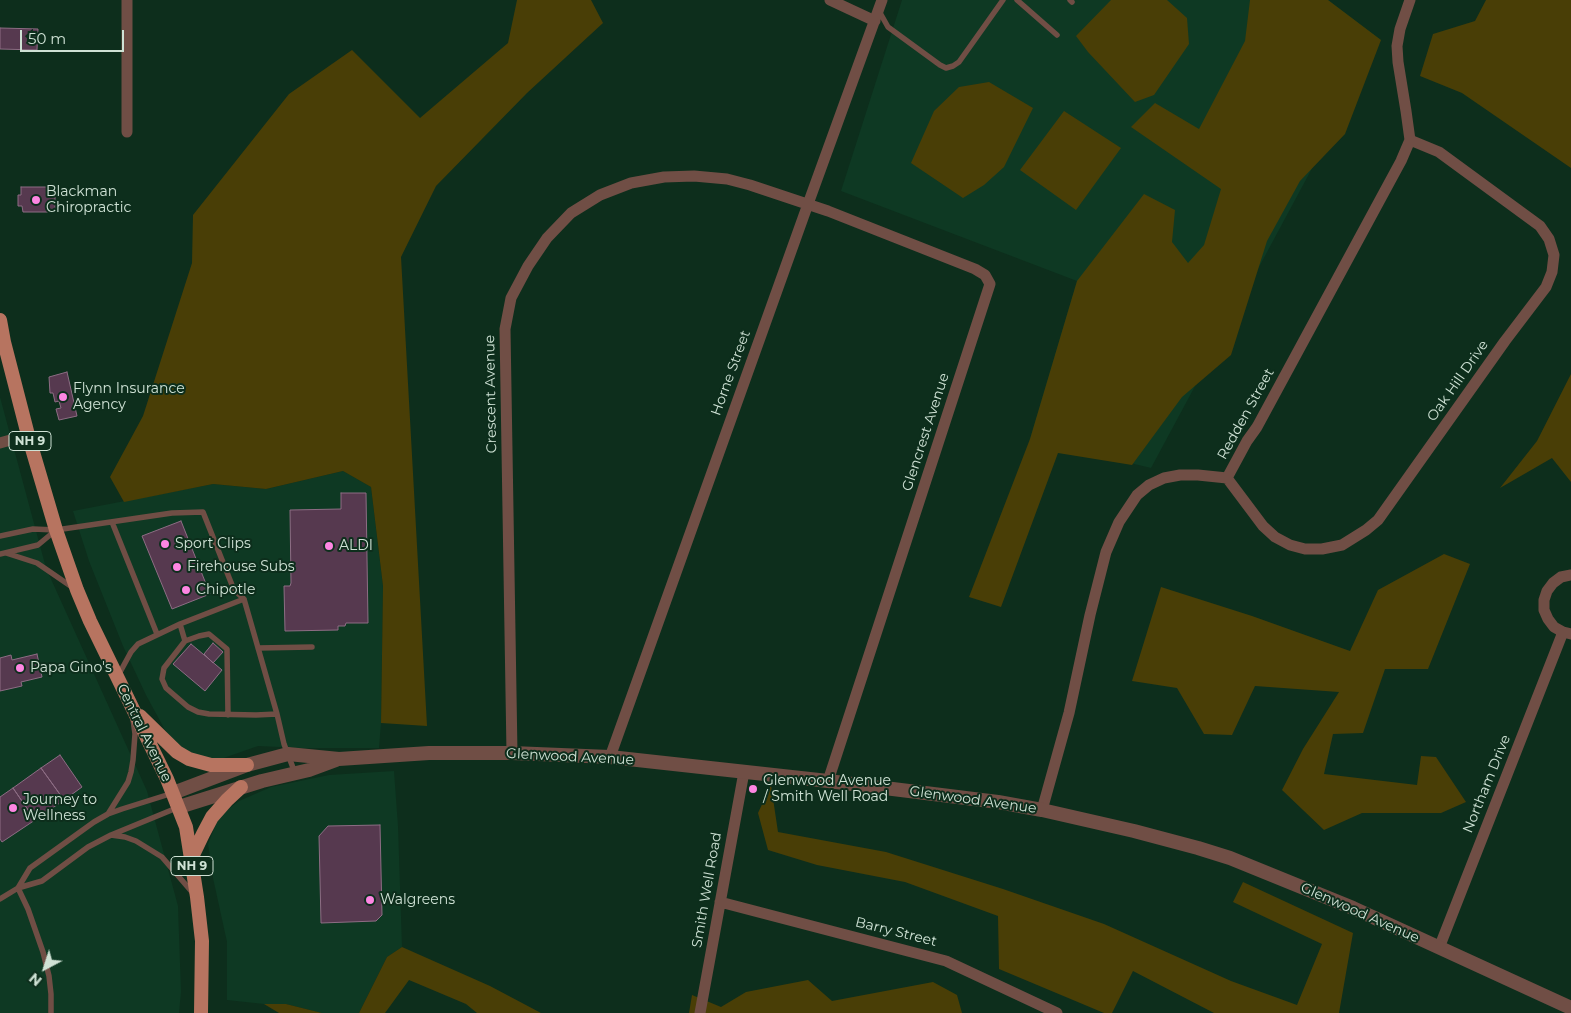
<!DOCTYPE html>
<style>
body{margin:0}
#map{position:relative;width:1571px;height:1013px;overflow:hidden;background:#0d2e1c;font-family:Montserrat,sans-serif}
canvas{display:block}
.north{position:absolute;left:20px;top:943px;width:50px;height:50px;-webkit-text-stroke:4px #0d2e1c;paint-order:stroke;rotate:220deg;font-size:14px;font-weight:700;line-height:20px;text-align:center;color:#cfe2d5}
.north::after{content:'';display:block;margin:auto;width:18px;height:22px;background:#cfe2d5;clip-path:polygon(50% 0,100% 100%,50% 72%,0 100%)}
.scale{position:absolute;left:20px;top:30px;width:104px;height:22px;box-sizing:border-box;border:2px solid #cfe2d5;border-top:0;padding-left:6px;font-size:15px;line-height:18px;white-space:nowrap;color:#cfe2d5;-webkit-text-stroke:4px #0d2e1c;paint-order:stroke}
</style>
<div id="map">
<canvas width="1571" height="1013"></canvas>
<div class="north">N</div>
<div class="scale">50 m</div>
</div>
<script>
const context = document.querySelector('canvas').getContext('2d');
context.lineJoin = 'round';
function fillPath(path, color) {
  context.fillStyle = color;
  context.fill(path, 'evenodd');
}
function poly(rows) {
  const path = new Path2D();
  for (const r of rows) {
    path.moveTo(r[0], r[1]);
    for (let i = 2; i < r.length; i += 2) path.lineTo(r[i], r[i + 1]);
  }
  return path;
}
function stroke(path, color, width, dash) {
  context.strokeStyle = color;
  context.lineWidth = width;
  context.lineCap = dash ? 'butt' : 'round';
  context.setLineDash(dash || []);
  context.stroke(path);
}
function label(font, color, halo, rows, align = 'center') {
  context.font = font + ' Montserrat,sans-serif';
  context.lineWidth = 4;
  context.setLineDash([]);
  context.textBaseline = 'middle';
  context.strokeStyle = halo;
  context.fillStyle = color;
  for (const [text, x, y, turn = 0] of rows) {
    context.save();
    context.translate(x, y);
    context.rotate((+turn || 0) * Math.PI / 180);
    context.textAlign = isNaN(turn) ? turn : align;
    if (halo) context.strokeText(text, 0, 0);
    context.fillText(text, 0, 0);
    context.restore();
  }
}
const built = poly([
 [902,0,1328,0,1381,40,1151,468,1030,439,1077,281,841,191],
 [0,397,46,568,147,791,178,906,181,992,179,1013,0,1013],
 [343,471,371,487,383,586,381,723,379,748,301,748,258,746,215,761,181,756,165,730,146,695,123,646,89,561,73,511,213,484,266,489],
 [394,771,398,826,402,947,387,957,359,1013,322,1013,286,1004,264,1004,227,1000,227,942,213,878,208,844,219,816,239,801,271,787,329,775]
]);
const green = poly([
 [517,0,591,0,603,23,527,93,436,186,401,257,427,726,381,723,383,586,371,487,343,471,266,489,213,484,124,502,110,477,143,416,192,263,193,215,289,94,352,50,420,118,508,43],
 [1111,0,1167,0,1187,18,1189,44,1154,95,1135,102,1088,52,1076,36],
 [1250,0,1328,0,1381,40,1345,134,1300,181,1267,241,1231,355,1182,397,1132,465,1058,453,1001,607,969,597,1030,439,1077,281,1144,194,1175,210,1172,242,1188,263,1204,245,1221,189,1131,127,1155,103,1199,129,1245,41],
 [1486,0,1571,0,1571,168,1462,93,1420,76,1433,34,1475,21],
 [989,82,1033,108,1004,167,984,185,963,198,911,163,934,111,959,87],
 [1064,111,1121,148,1076,210,1020,170],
 [1571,374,1571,482,1552,458,1500,488,1537,441],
 [1444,554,1470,564,1428,669,1385,669,1363,733,1333,734,1324,774,1417,785,1421,756,1436,757,1466,802,1441,813,1362,813,1324,830,1282,790,1303,749,1339,692,1255,686,1232,735,1204,734,1177,688,1132,681,1161,587,1252,616,1350,651,1378,590],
 [771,785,778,832,886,852,1003,889,1104,924,1231,981,1297,1005,1322,944,1233,902,1243,882,1353,933,1339,1013,1214,1013,1133,971,1112,1013,1104,1013,999,969,998,916,905,882,817,865,768,850,758,813],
 [402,947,490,986,541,1013,477,1013,466,1004,409,980,385,1013,359,1013,387,957],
 [808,980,832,1001,933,982,957,995,962,1013,689,1013,692,995,721,1007,746,992],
 [264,1004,286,1004,322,1013,279,1013]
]);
const building = poly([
 [0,28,38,29,37,50,0,49,0,28],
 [21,187,55,187,55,212,23,212,22,206,18,206,18,195,21,195,21,187],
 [67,372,77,416,59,420,56,409,61,408,59,401,55,402,53,393,50,393,49,377,67,372],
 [341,493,366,493,368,623,346,623,345,626,338,626,338,630,285,631,284,586,290,586,291,583,290,510,341,509,341,493],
 [181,521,210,594,172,609,142,536,181,521],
 [213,643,223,652,213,663,204,654,213,643],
 [191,644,222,670,205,691,173,664,191,644],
 [37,654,42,677,21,682,22,686,0,691,0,658,11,655,12,660,37,654],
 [60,755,82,787,64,800,41,768,60,755],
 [41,768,64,800,35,820,13,788,41,768],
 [13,788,35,820,2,842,0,839,0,797,13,788],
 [380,825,382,915,376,921,321,923,319,836,328,826,380,825]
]);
const service = poly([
 [1017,0,1057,35],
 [1070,0,1072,2],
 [879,11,888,27,940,65,946,68,953,66,959,62,1003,0],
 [112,522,157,634],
 [0,536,33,529,56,530,172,513,203,512,234,590,244,599],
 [6,553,37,563,72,587],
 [0,554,38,545,56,530],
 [180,624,185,641],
 [258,648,312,647],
 [119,674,131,652,138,644,180,624,244,599,277,714,284,744,295,773],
 [228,715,227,649,209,634,199,636,185,641,164,668,162,679,166,688,188,707,198,712,209,714,256,715,277,714],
 [108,814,128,782,131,772,133,760,135,734,133,719],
 [111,835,125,837,136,841,162,857,192,892],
 [18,888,30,868,94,822,108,814,122,809,173,793],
 [18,888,28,909,43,952,49,976,51,994,51,1013],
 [0,899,18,888,42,881,88,847,111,835,179,807]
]);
const minor = poly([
 [830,0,875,21],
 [127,132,127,0],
 [0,443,28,435],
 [1227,478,1263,526,1275,537,1290,545,1305,549,1322,549,1342,545,1366,530,1378,520,1505,341,1546,287,1552,272,1554,255,1549,239,1540,226,1439,152,1410,140],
 [1227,478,1247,441,1257,427,1401,161,1410,140,1406,111,1398,62,1397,46,1400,29,1410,0],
 [1571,575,1561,577,1553,583,1547,591,1544,600,1544,610,1548,619,1554,627,1563,632,1571,634],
 [512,753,505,329,511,298,528,266,547,238,571,213,600,195,631,183,664,177,694,176,727,179,750,185,828,211,975,269,985,275,990,284,828,781],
 [610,757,808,204,882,0],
 [1042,810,1069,713,1090,615,1106,552,1119,522,1137,495,1149,485,1164,478,1180,475,1198,475,1227,478],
 [720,902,946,961,1057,1013],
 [1439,948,1563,632],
 [700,1013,744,772]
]);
const tertiary = poly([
 [173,793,247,765,288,754,339,759,429,753,512,753,610,757,828,781,998,802,1042,810,1134,831,1198,848,1230,858,1353,908,1571,1008],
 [179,807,262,781,309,770,336,760]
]);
const primary = poly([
 [0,320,4,342,28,435,56,530,77,590,90,621,167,779,186,827,197,897,202,941,201,1013],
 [140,716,177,752,189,759,211,765,247,765],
 [191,859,203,834,212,817,227,800,241,787]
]);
const markers = [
 [36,200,5,"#fd86e2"],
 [63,397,5,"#fd86e2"],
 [165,544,5,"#fd86e2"],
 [329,546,5,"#fd86e2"],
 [177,567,5,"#fd86e2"],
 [186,590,5,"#fd86e2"],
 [20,668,5,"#fd86e2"],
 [753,789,5,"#fd86e2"],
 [13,808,5,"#fd86e2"],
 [370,900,5,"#fd86e2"]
];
const shields = [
 [30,441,42],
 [192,866,42]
];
const shieldNames = [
 ["NH 9",30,441],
 ["NH 9",192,866]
];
const poiNames = [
 ["Blackman",46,192],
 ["Chiropractic",46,208],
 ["Flynn Insurance",73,389],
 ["Agency",73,405],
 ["Sport Clips",175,544],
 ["ALDI",339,546],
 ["Firehouse Subs",187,567],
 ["Chipotle",196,590],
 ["Papa Gino's",30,668],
 ["Glenwood Avenue",763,781],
 ["/ Smith Well Road",763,797],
 ["Journey to",23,800],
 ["Wellness",23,816],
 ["Walgreens",380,900]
];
const streetNames = [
 ["Horne Street",731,373,-70],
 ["Oak Hill Drive",1458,381,-55],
 ["Crescent Avenue",491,394,-91],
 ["Redden Street",1246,414,-61],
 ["Glencrest Avenue",926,432,-72],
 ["Central Avenue",144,733,64],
 ["Glenwood Avenue",570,757,3],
 ["Northam Drive",1487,784,-68],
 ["Glenwood Avenue",973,800,8],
 ["Smith Well Road",707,890,-80],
 ["Glenwood Avenue",1360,913,24],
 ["Barry Street",896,932,14]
];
fillPath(built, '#0e3923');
fillPath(green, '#493e06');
fillPath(building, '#56394f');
stroke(building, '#8d6d84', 1);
stroke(service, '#704e45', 5.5);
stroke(minor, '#704e45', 11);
stroke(tertiary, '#704e45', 14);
stroke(primary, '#b77460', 14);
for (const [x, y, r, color] of markers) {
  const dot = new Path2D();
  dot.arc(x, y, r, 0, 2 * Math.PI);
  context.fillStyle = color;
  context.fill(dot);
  stroke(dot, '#0d2e1c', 2);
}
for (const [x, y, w] of shields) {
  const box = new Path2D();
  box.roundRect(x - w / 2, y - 9.5, w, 19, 4);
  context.fillStyle = '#0d2e1c';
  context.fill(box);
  stroke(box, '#cfe2d5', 1);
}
label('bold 12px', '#cfe2d5', null, shieldNames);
label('14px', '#cfe2d5', '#0d2e1c', poiNames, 'left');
label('14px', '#cfe2d5', '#0d2e1c', streetNames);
</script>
